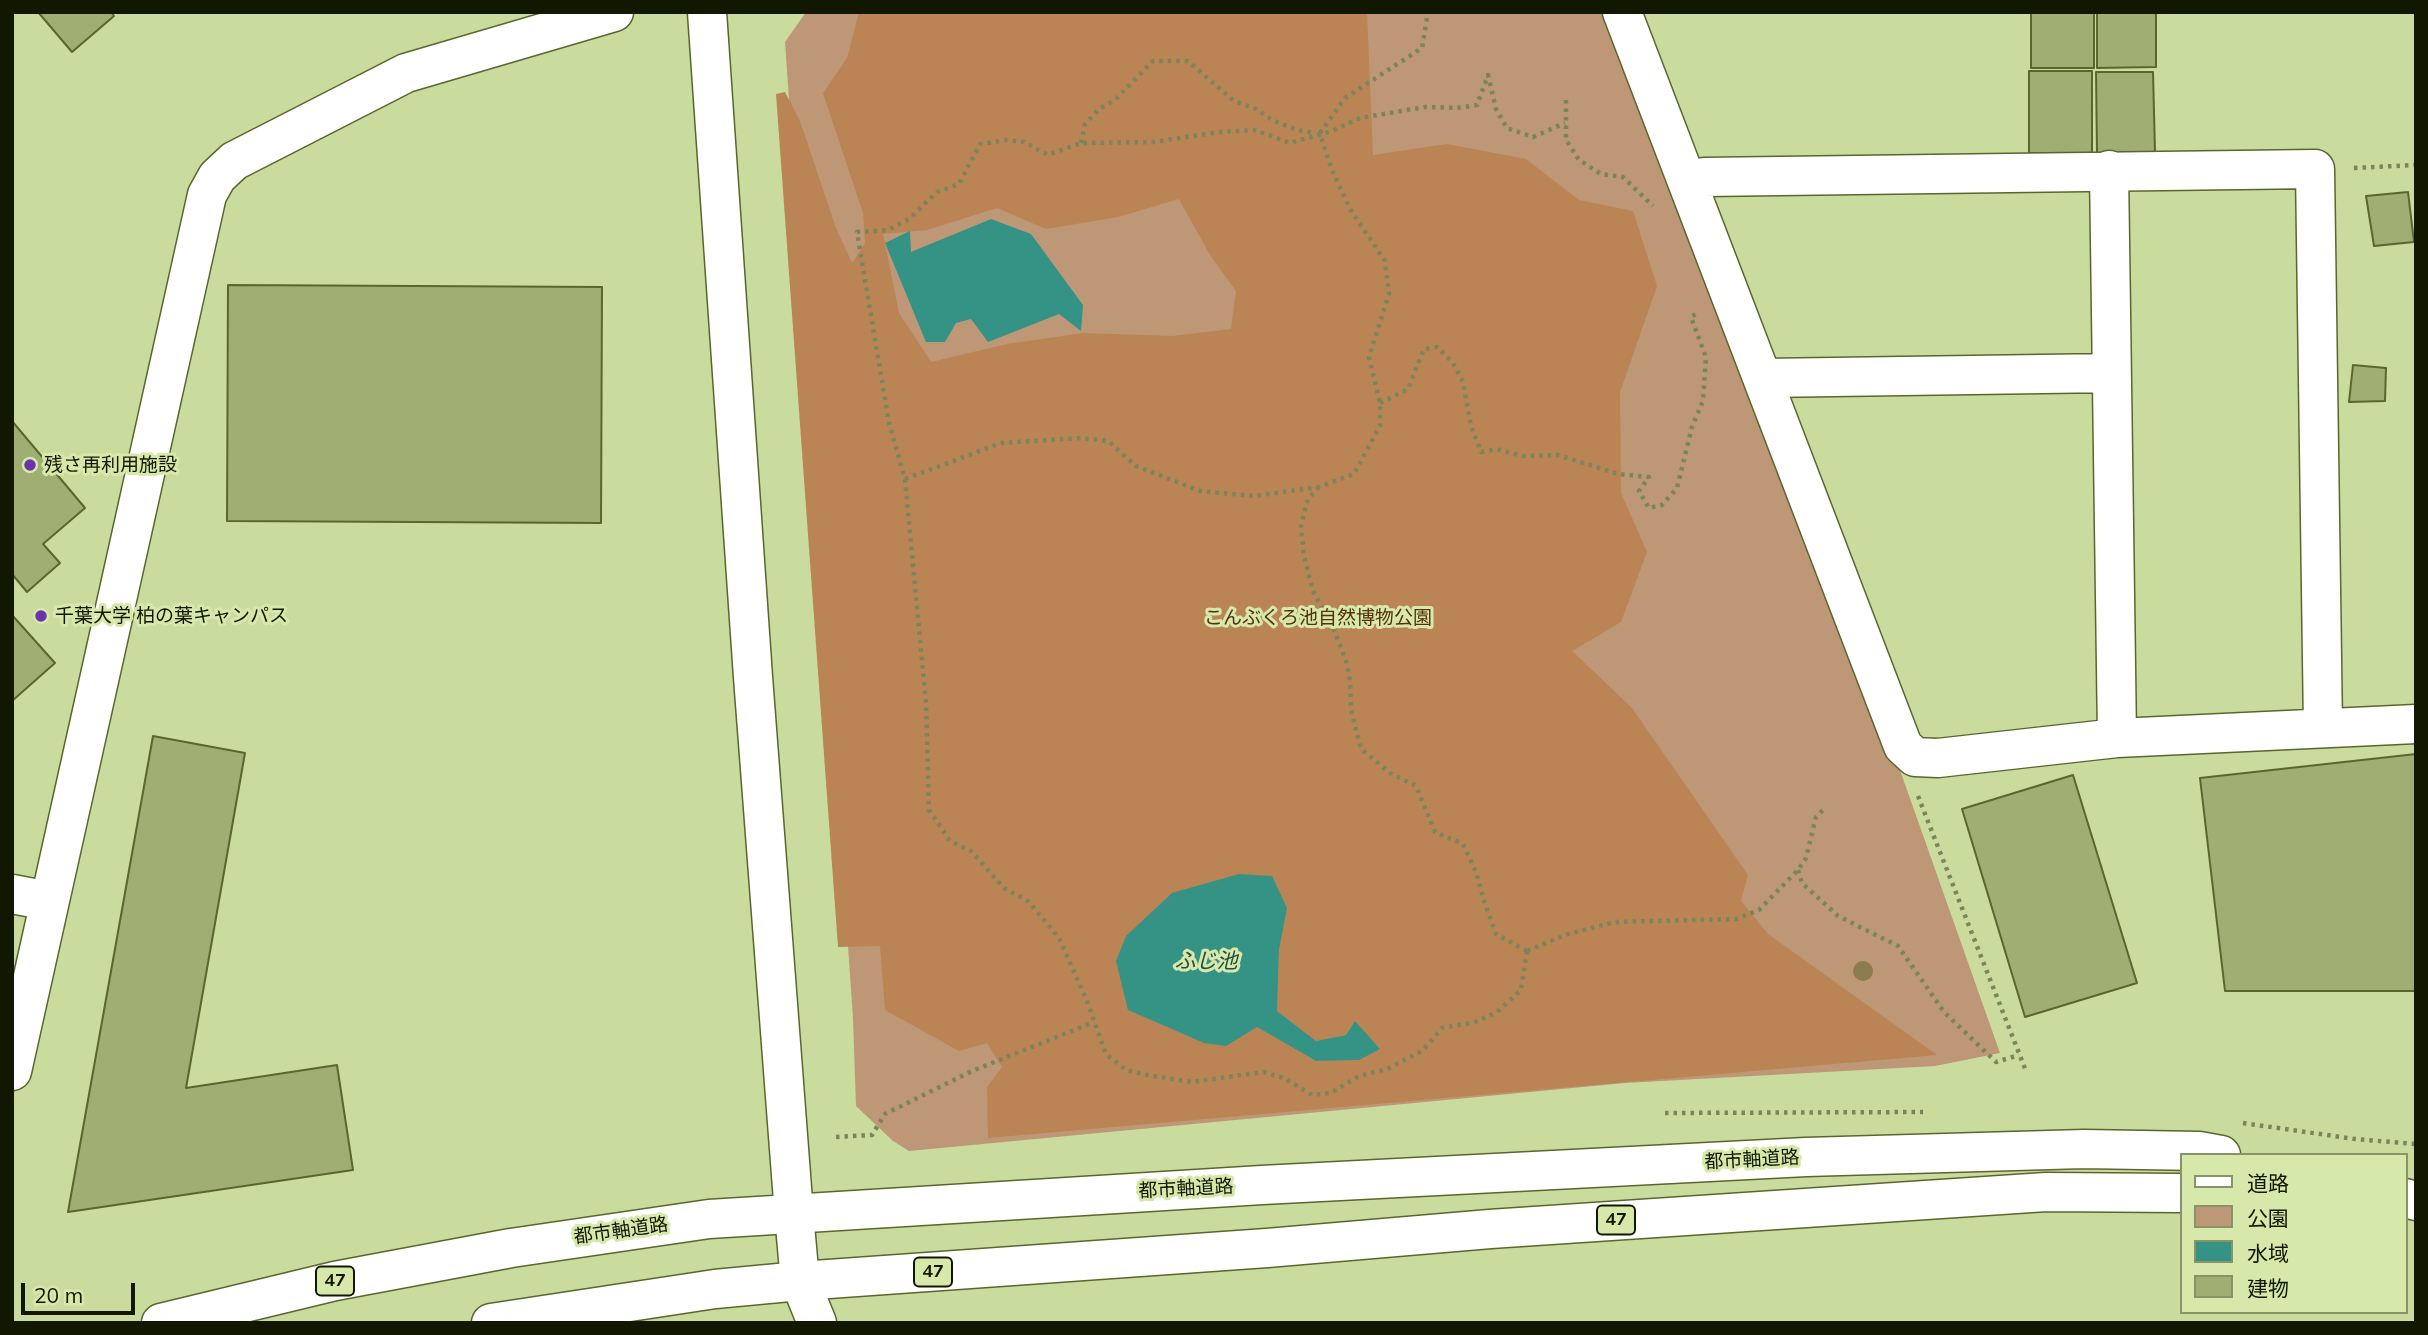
<!DOCTYPE html>
<meta charset="utf-8">
<style>
body{margin:0}
#map{position:relative;width:2428px;height:1335px;overflow:hidden;background:#cadb9e;font-family:Mulish,"Noto Sans JP",sans-serif}
canvas{display:block}
.frame{position:absolute;inset:0;border:14px solid #121702;pointer-events:none}
.legend{position:absolute;left:2180px;top:1153px;width:228px;height:161px;box-sizing:border-box;background:#d7e8ab;border:2px solid #889467;margin:0;padding:9px 12px;list-style:none;font-size:21px;color:#121702}
.legend li{display:flex;align-items:center;gap:14px;height:35px}
.legend b{width:35px;border:2px solid #889467}
.scale{position:absolute;left:21px;top:1283px;width:114px;height:32px;box-sizing:border-box;border:4px solid #121702;border-top:0;padding-left:9px;font-size:21px;line-height:24px;white-space:nowrap;color:#121702;-webkit-text-stroke:5px #d7e8ab;paint-order:stroke}
</style>
<div id="map">
<canvas width="2428" height="1335"></canvas>
<div class="frame"></div>
<ul class="legend">
<li><b style="height:9px;background:#fff"></b>道路</li>
<li><b style="height:19px;background:#be9777"></b>公園</li>
<li><b style="height:19px;background:#349384"></b>水域</li>
<li><b style="height:19px;background:#9faf74"></b>建物</li>
</ul>
<div class="scale">20 m</div>
</div>
<script>
const context = document.querySelector('canvas').getContext('2d');
context.lineJoin = 'round';
function fillPath(path, color) {
  context.fillStyle = color;
  context.fill(path, 'evenodd');
}
function poly(rows) {
  const path = new Path2D();
  for (const r of rows) {
    path.moveTo(r[0], r[1]);
    for (let i = 2; i < r.length; i += 2) path.lineTo(r[i], r[i + 1]);
  }
  return path;
}
function stroke(path, color, width, dash) {
  context.strokeStyle = color;
  context.lineWidth = width;
  context.lineCap = dash ? 'butt' : 'round';
  context.setLineDash(dash || []);
  context.stroke(path);
}
function label(font, color, halo, rows, align = 'center') {
  context.font = font + ' Mulish,"Noto Sans JP",sans-serif';
  context.lineWidth = 6;
  context.setLineDash([]);
  context.textBaseline = 'middle';
  context.strokeStyle = halo;
  context.fillStyle = color;
  for (const [text, x, y, turn = 0] of rows) {
    context.save();
    context.translate(x, y);
    context.rotate((+turn || 0) * Math.PI / 180);
    context.textAlign = isNaN(turn) ? turn : align;
    if (halo) context.strokeText(text, 0, 0);
    context.fillText(text, 0, 0);
    context.restore();
  }
}
const green = poly([
 [806,12,1605,12,1825,558,2000,1053,1935,1066,1625,1083,909,1151,893,1141,856,1106,853,1018,785,42]
]);
const forest = poly([
 [859,12,1367,12,1373,155,1447,144,1526,159,1579,200,1633,211,1657,286,1620,392,1621,493,1647,552,1621,622,1572,651,1632,708,1748,875,1741,901,1768,934,1937,1055,988,1138,987,1087,1002,1067,987,1043,959,1051,885,1010,880,946,838,947,776,94,785,92,800,121,836,228,852,263,865,243,863,213,823,93,847,58],
 [1179,199,1210,255,1236,291,1231,329,1173,336,1084,333,1007,344,931,362,899,313,883,234,927,230,997,208,1046,229,1118,217],
 [1287,908,1279,950,1277,1011,1316,1041,1346,1035,1355,1021,1359,1060,1316,1061,1257,1027,1226,1046]
]);
const water = poly([
 [991,219,1031,234,1083,305,1081,331,1059,314,988,342,971,319,956,323,945,342,926,342,885,243,910,231,911,252],
 [1239,874,1272,876,1287,908,1279,950,1277,1011,1316,1041,1346,1035,1355,1021,1380,1049,1359,1060,1316,1061,1257,1027,1226,1046,1204,1043,1128,1010,1116,961,1126,936,1172,893]
]);
const building = poly([
 [38,12,111,12,114,16,72,52,38,12],
 [2031,12,2094,12,2094,68,2031,68,2031,12],
 [2097,12,2156,12,2156,67,2097,68,2097,12],
 [2029,71,2092,71,2092,153,2029,153,2029,71],
 [2096,72,2153,72,2155,152,2097,153,2096,72],
 [2408,192,2414,242,2374,246,2366,196,2408,192],
 [228,285,602,287,601,523,227,521,228,285],
 [2353,365,2386,368,2385,401,2349,402,2353,365],
 [12,421,85,508,43,544,60,563,27,592,12,574,12,421],
 [12,615,55,663,12,701,12,615],
 [153,736,245,753,186,1088,337,1065,353,1170,68,1212,153,736],
 [2416,754,2416,991,2225,991,2200,778,2416,754],
 [2073,775,2137,983,2025,1017,1962,809,2073,775]
]);
const path = poly([
 [1566,100,1566,140,1579,160,1601,174,1623,177,1653,206],
 [1320,133,1345,98,1422,48,1428,12],
 [1081,143,1085,124,1099,109,1115,100,1153,61,1188,61,1234,101,1256,109,1272,120,1297,130,1315,133],
 [2354,168,2416,165],
 [1380,403,1408,389,1424,349,1437,347,1453,363,1463,382,1471,426,1481,452,1496,449,1523,456,1558,455,1618,474,1649,477,1639,491,1649,508,1662,505,1677,488,1692,427,1703,401,1706,357,1691,317,1696,314],
 [905,479,1001,443,1081,438,1108,441,1136,466,1200,491,1254,496,1319,487,1354,474,1380,426,1380,403,1369,357,1389,294,1385,261,1350,209,1332,170,1320,134],
 [1319,487,1308,499,1301,526,1304,556,1313,591,1335,632,1346,661,1350,680,1351,710,1361,749,1390,773,1416,786,1435,832,1463,844,1476,872,1484,901,1496,934,1527,951],
 [1918,796,2026,1071],
 [1798,870,1802,883,1838,916,1898,946,1944,1012,1996,1062,2019,1055],
 [1527,951,1521,990,1497,1012,1475,1022,1442,1028,1422,1051,1387,1069,1359,1076,1331,1093,1312,1095,1284,1078,1263,1072,1192,1082,1147,1075,1126,1070,1106,1054,1087,1001,1059,938,1028,901,1004,888,971,851,950,841,929,810,926,703,905,479,889,423,857,232,888,230,909,219,937,192,959,184,980,144,1007,140,1024,142,1048,155,1081,143,1154,142,1221,132,1255,130,1290,143,1332,131,1360,118,1425,107,1457,108,1477,105,1488,75,1496,109,1507,128,1533,137,1565,123],
 [1527,951,1568,934,1615,922,1736,919,1759,910,1798,870,1806,858,1816,817,1826,807],
 [1665,1113,1923,1112],
 [2243,1123,2355,1139,2416,1144],
 [836,1137,872,1135,885,1114,972,1071,1094,1022]
]);
const minor = poly([
 [707,12,753,677,794,1214,800,1281,817,1323],
 [1622,12,1903,746,1915,757,1938,758,2117,738,2416,724],
 [2109,170,2117,738],
 [1687,181,1704,177,2315,169,2323,728],
 [1764,378,2111,373],
 [12,894,49,901],
 [12,1071,207,195,217,177,234,161,406,73,614,12]
]);
const major = poly([
 [2405,1198,2416,1201],
 [161,1323,335,1281,511,1248,709,1219,1262,1185,1806,1157,2084,1149,2199,1151,2221,1155],
 [491,1323,715,1289,800,1281,1267,1248,1490,1229,2046,1192,2181,1193]
]);
const trees = [
 [1863,971]
];
const markers = [
 [30,465,7,"#6b34ab"],
 [41,616,7,"#6b34ab"]
];
const shields = [
 [1616,1220,38],
 [933,1272,38],
 [335,1281,38]
];
const shieldNames = [
 ["47",1616,1220],
 ["47",933,1272],
 ["47",335,1281]
];
const poiNames = [
 ["残さ再利用施設",44,465],
 ["千葉大学 柏の葉キャンパス",55,616]
];
const parkNames = [
 ["こんぶくろ池自然博物公園",1318,618]
];
const streetNames = [
 ["都市軸道路",1752,1160,-3],
 ["都市軸道路",1186,1189,-3],
 ["都市軸道路",621,1231,-8]
];
const waterNames = [
 ["ふじ池",1206,962]
];
fillPath(green, '#be9777');
fillPath(forest, '#ba8455');
fillPath(water, '#349384');
fillPath(building, '#9faf74');
stroke(building, '#59672e', 2);
stroke(minor, '#59672e', 41);
stroke(major, '#59672e', 41);
stroke(path, '#7a865a', 4.5, [3.5, 5]);
stroke(minor, '#fff', 38);
stroke(major, '#fff', 38);
context.fillStyle = '#8a7d4d';
for (const [x, y] of trees) {
  context.beginPath();
  context.arc(x, y, 10, 0, 2 * Math.PI);
  context.fill();
}
for (const [x, y, r, color] of markers) {
  const dot = new Path2D();
  dot.arc(x, y, r, 0, 2 * Math.PI);
  context.fillStyle = color;
  context.fill(dot);
  stroke(dot, '#d7e8ab', 2.5);
}
for (const [x, y, w] of shields) {
  const box = new Path2D();
  box.roundRect(x - w / 2, y - 14.5, w, 29, 5);
  context.fillStyle = '#d7e8ab';
  context.fill(box);
  stroke(box, '#121702', 2);
}
label('bold 18px', '#121702', null, shieldNames);
label('19px', '#121702', '#d7e8ab', poiNames, 'left');
label('19px', '#55300b', '#d7e8ab', parkNames);
label('19px', '#121702', '#d7e8ab', streetNames);
label('italic 21px', '#234d45', '#d7e8ab', waterNames);
</script>
